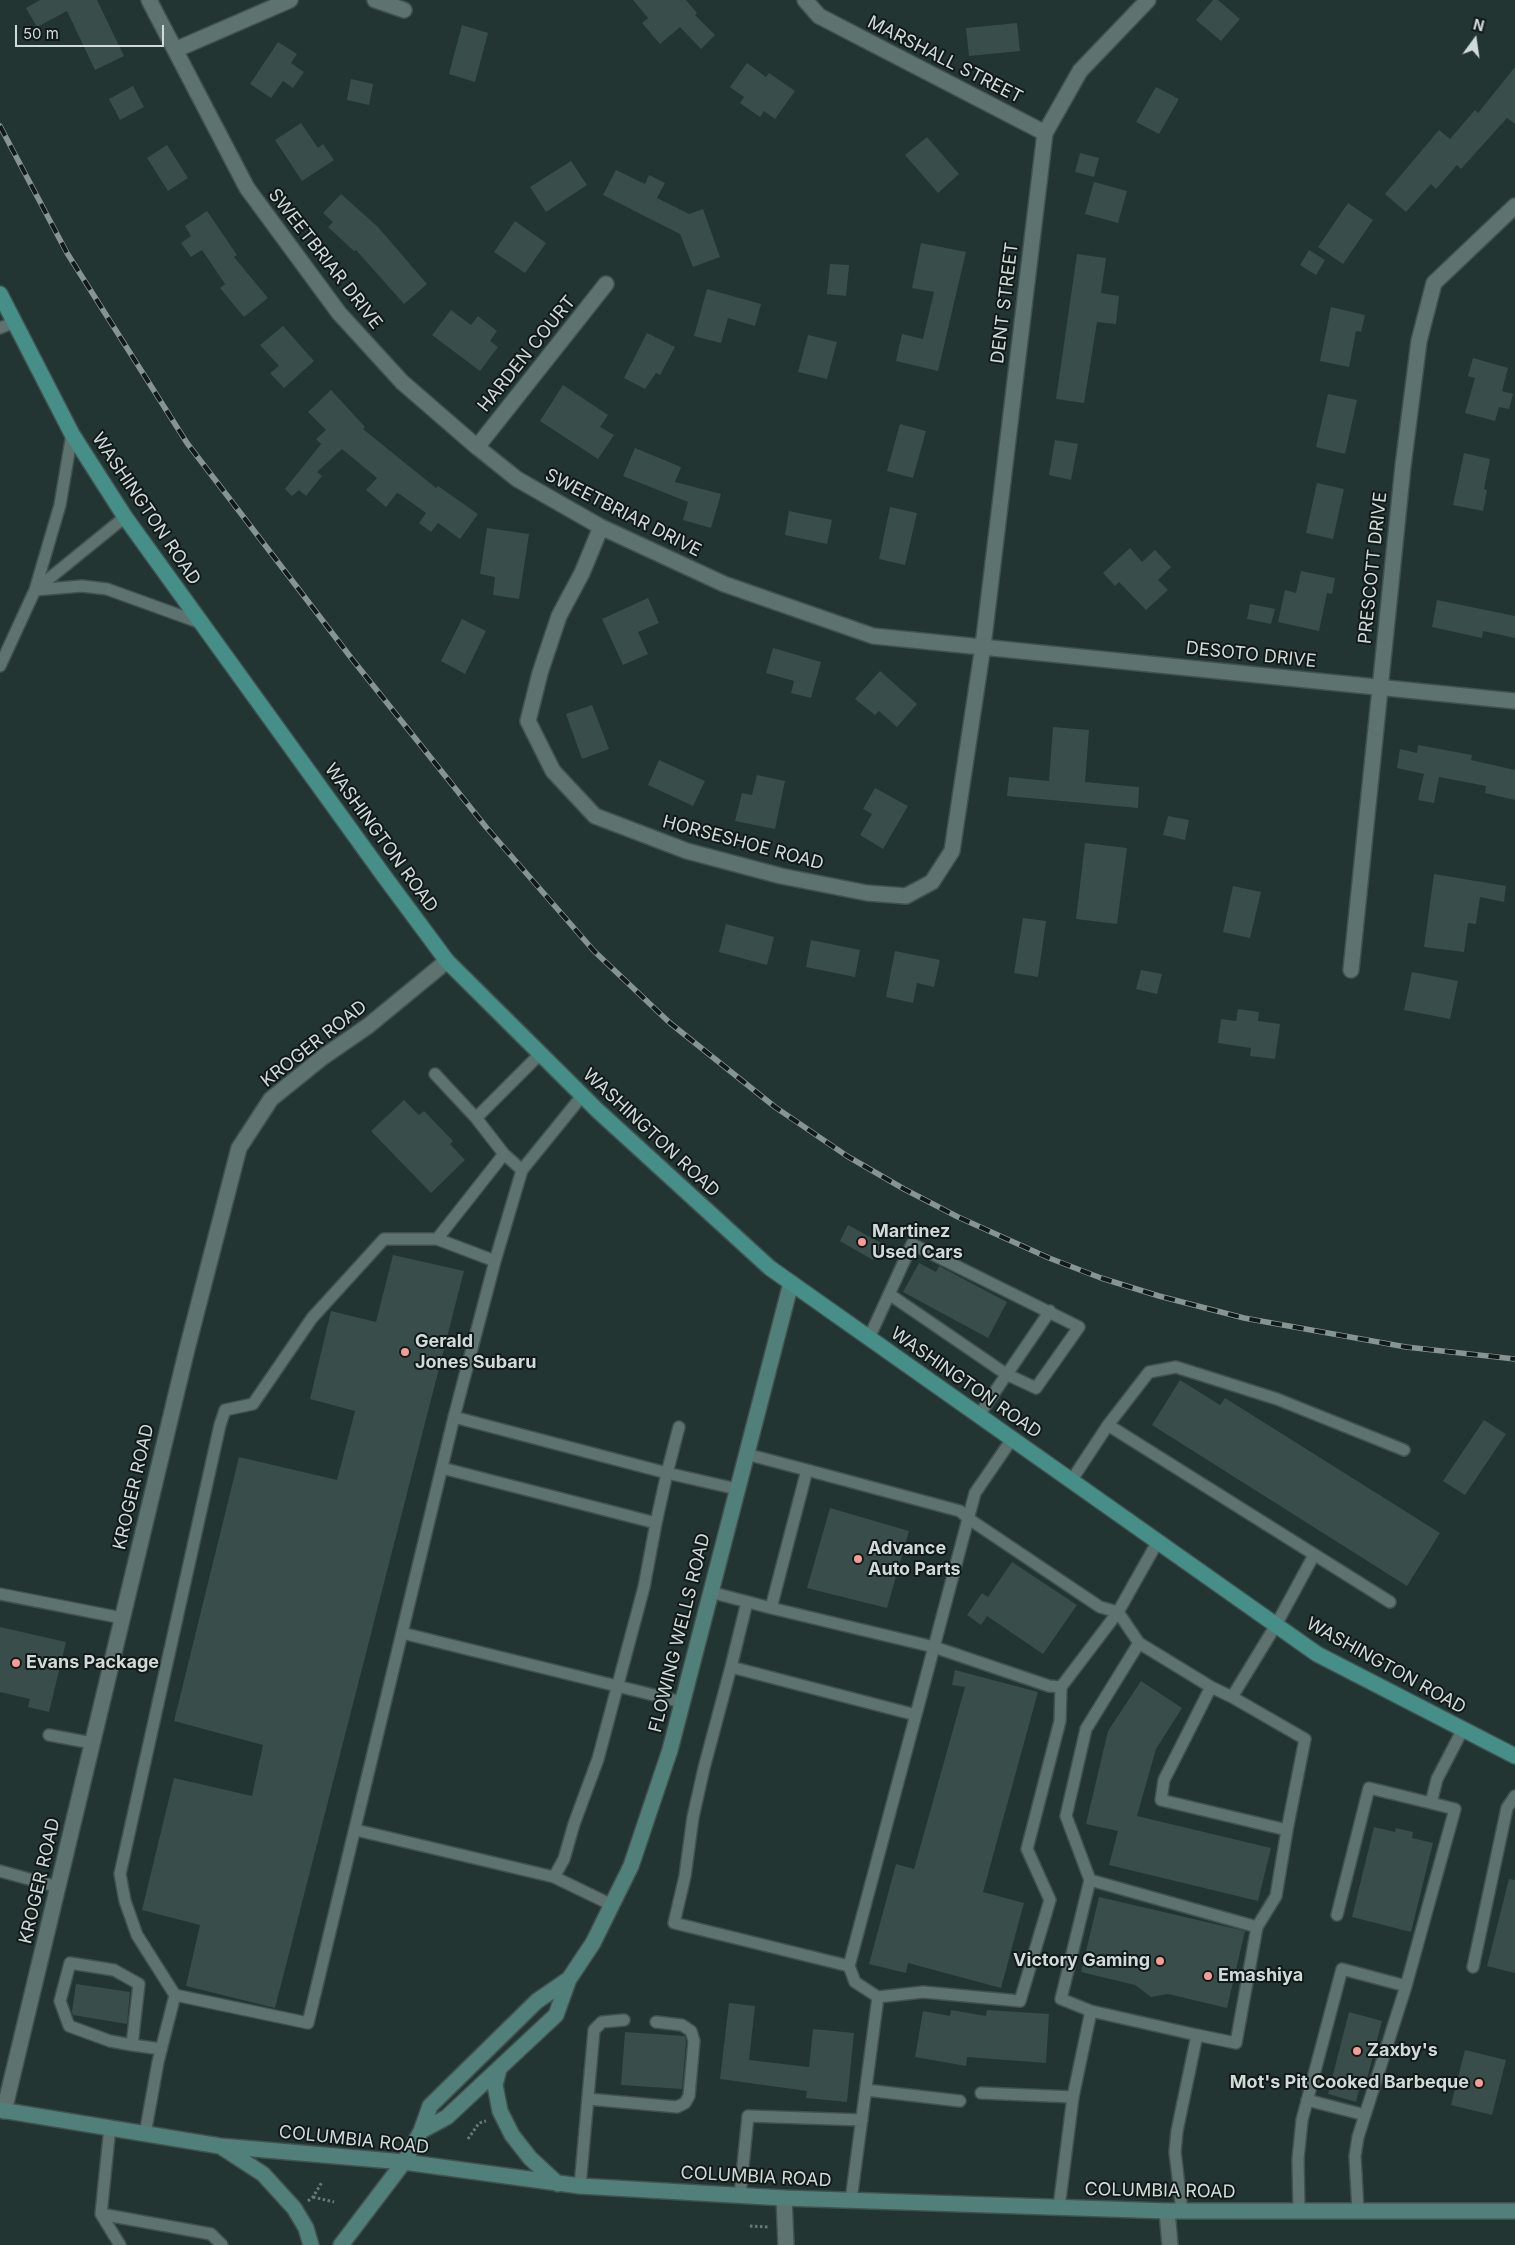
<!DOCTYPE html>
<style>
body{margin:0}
#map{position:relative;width:1515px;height:2245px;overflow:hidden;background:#223532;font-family:Inter,sans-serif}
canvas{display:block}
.north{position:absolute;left:1450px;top:15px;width:50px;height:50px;-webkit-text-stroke:4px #121a19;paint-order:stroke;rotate:14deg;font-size:14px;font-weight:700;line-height:20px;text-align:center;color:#d0dbd9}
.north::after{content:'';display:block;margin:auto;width:18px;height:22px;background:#d0dbd9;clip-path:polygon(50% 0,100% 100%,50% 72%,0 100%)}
.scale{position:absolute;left:15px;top:25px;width:149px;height:22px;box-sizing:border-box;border:2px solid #d0dbd9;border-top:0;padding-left:6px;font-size:15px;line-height:18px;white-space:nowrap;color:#d0dbd9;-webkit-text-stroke:4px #121a19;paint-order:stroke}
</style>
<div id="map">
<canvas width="1515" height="2245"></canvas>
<div class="north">N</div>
<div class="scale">50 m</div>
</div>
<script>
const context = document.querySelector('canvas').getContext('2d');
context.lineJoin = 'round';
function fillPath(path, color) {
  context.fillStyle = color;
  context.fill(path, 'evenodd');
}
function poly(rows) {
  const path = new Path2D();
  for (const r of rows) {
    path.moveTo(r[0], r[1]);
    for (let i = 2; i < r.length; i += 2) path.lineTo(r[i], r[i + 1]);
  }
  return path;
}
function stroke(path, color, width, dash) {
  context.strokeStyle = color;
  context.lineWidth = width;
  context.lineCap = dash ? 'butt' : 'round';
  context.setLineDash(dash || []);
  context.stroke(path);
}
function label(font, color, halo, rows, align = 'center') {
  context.font = font + ' Inter,sans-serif';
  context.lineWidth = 4;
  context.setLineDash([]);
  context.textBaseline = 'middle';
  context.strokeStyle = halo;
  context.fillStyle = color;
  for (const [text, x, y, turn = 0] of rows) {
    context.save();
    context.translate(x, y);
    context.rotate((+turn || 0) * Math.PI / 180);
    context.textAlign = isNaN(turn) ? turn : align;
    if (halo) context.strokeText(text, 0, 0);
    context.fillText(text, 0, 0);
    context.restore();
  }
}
const building = poly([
 [40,0,97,0,124,56,95,70,67,11,37,27,26,8],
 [633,0,686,0,697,13,695,15,715,35,701,49,680,27,660,44,642,23,648,18],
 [1213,0,1218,0,1240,19,1221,41,1196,20],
 [1017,23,1020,51,969,56,966,28],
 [462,25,488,33,475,82,449,74],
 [278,42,297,54,291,63,304,72,293,88,283,81,271,98,250,84],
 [747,63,766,77,769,73,795,91,775,119,764,111,760,117,740,103,744,97,730,87],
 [1515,67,1515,124,1507,118,1461,169,1457,165,1436,189,1431,184,1406,212,1385,194,1439,130,1450,139,1475,110,1478,113],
 [351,79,373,84,369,105,347,100],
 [133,86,144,107,120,120,109,99],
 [1156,87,1179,99,1159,134,1136,122],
 [301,123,318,148,323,144,334,160,302,181,275,140],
 [927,137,959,174,938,193,905,155],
 [167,145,188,178,168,191,147,158],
 [1080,153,1099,158,1094,177,1075,172],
 [571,161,587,185,546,212,530,187],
 [616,170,645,184,649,175,665,183,657,198,689,214,703,209,720,257,693,267,680,234,603,195],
 [1094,182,1127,191,1118,223,1085,214],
 [341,194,378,227,427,284,404,304,356,250,354,251,328,227,333,222,323,213],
 [1348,203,1373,220,1343,264,1318,247],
 [207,211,237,255,234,257,268,298,244,317,220,288,225,284,202,250,191,257,181,243,191,236,185,226],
 [515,221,546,243,525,273,494,252],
 [921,243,966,252,938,371,896,361,902,334,923,339,934,292,912,288],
 [1309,250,1325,260,1316,275,1300,265],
 [1077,254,1106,258,1101,293,1119,296,1116,324,1097,322,1084,403,1056,399],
 [830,264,849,265,846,296,827,294],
 [707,289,761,304,755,326,728,318,721,343,694,336],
 [1331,307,1365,315,1361,332,1356,331,1349,367,1320,361],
 [451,310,471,325,478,316,497,331,490,341,498,347,480,371,432,335],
 [283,326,314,361,284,388,270,373,279,366,260,345],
 [647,333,675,347,660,375,656,373,645,389,624,378],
 [808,335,837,342,827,379,798,372],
 [1473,358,1508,368,1502,391,1513,394,1509,409,1499,407,1495,421,1465,413,1475,378,1468,376],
 [563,385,608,415,600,427,614,435,598,459,540,421],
 [331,390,365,427,363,429,436,488,438,486,478,514,460,539,438,523,431,532,419,523,426,513,401,495,397,493,386,507,366,490,377,478,342,449,317,472,322,476,306,496,299,490,292,496,285,489,321,444,316,439,326,430,308,412],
 [1328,394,1357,400,1345,454,1316,447],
 [900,424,926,431,913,478,887,471],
 [1055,440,1078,444,1071,480,1049,475],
 [635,448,681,467,675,482,721,494,711,528,683,520,688,502,623,476],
 [1464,453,1490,459,1484,489,1487,490,1483,511,1453,505],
 [1317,483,1344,489,1333,539,1306,533],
 [890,507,917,513,905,565,879,559],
 [789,511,832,520,827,544,785,535],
 [487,528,529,534,519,599,493,595,495,577,480,574],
 [1130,548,1142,562,1155,550,1171,567,1158,580,1168,590,1146,610,1119,582,1115,586,1103,573],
 [1301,571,1335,578,1332,594,1327,593,1319,631,1278,622,1285,590,1296,593],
 [648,598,659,623,638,632,648,654,623,665,602,619],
 [1437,600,1515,616,1515,638,1483,631,1482,638,1432,627],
 [1250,604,1275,609,1271,624,1247,619],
 [462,619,486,631,465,674,441,661],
 [773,648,821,662,811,698,791,693,794,681,766,673],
 [880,671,917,704,897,727,879,711,875,715,855,699],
 [592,705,609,749,582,759,566,714],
 [1053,727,1089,730,1085,782,1139,787,1138,808,1007,796,1009,777,1049,781],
 [1418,745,1472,755,1471,760,1515,770,1515,800,1485,793,1486,786,1439,777,1434,803,1418,800,1424,774,1397,768,1400,749,1417,753],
 [659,760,705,781,693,806,648,785],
 [757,775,785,781,775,829,735,821,742,793,752,795],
 [875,788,908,806,883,849,860,835,872,814,863,809],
 [1168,816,1189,820,1185,840,1163,835],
 [1085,843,1127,848,1117,924,1076,919],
 [1434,874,1506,886,1504,902,1480,897,1476,924,1468,923,1464,952,1424,947],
 [1233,886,1261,892,1250,938,1223,932],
 [1023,918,1046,921,1038,977,1014,973],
 [726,924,774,937,767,965,719,952],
 [811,940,860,950,855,977,806,967],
 [895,951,940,960,934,987,917,983,913,1003,886,997],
 [1141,970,1162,974,1157,994,1136,989],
 [1412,972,1458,981,1450,1019,1404,1010],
 [1238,1009,1259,1012,1258,1021,1280,1024,1275,1059,1250,1056,1251,1048,1218,1043,1221,1019,1236,1021],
 [404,1100,419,1115,424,1111,453,1141,450,1144,465,1160,431,1193,371,1131],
 [848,1225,883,1244,873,1260,840,1241],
 [393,1255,464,1271,275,2008,186,1986,200,1925,142,1910,174,1778,252,1796,263,1745,174,1721,239,1457,337,1480,355,1411,310,1399,331,1311,376,1322],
 [919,1263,936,1272,939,1266,1007,1302,988,1338,903,1292],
 [1180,1380,1220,1405,1225,1398,1440,1533,1407,1586,1152,1425],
 [1484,1420,1506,1434,1465,1495,1443,1481],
 [830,1508,909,1531,887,1608,807,1588],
 [1012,1562,1077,1605,1043,1654,987,1616,981,1625,967,1615,982,1593,988,1597],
 [0,1627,66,1642,49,1712,28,1707,30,1699,0,1692],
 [955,1670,1038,1692,983,1892,1024,1903,1001,1988,908,1963,906,1973,869,1964,896,1864,914,1869,965,1687,952,1685],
 [1141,1681,1182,1708,1156,1749,1137,1816,1271,1848,1258,1901,1109,1865,1118,1831,1086,1824,1108,1731],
 [1374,1827,1395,1832,1396,1828,1413,1832,1412,1838,1433,1843,1411,1932,1352,1917],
 [1509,1879,1515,1880,1515,1973,1487,1966],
 [1099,1897,1245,1931,1227,2008,1168,1994,1151,1997,1135,1985,1081,1972],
 [76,1984,130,1992,127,2024,73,2015,72,2011],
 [729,2003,755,2006,749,2060,809,2067,813,2029,854,2033,847,2102,806,2098,807,2091,720,2079],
 [951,2010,986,2016,987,2010,1049,2014,1046,2063,967,2057,966,2066,915,2057,923,2011,950,2016],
 [1349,2012,1382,2021,1366,2083,1361,2082,1356,2102,1328,2094],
 [625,2032,685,2036,686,2042,682,2089,621,2085],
 [1465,2050,1506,2060,1492,2115,1451,2105]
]);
const path = poly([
 [468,2139,479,2123,486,2121],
 [313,2197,334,2202],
 [308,2201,313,2197,322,2182],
 [750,2226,769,2227]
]);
const lane = poly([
 [0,328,15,322],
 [35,590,82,586,107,589,201,623],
 [35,590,125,517],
 [0,666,35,590,60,505,72,434],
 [435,1074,476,1118,540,1054],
 [476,1118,504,1154,522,1170,582,1096],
 [522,1170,495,1261,454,1417,667,1473,679,1427],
 [437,1239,504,1154],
 [869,1338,912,1244,1079,1327,1036,1388,1006,1374,889,1294],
 [979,1415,1050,1311],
 [1108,1425,1149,1372,1176,1367,1277,1399,1404,1450],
 [746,1454,807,1470,960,1511,969,1519,1100,1607,1118,1612,1061,1687,1049,1686,934,1647,771,1608,807,1470],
 [442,1468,656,1523,667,1473,737,1489],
 [1071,1481,1108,1425,1390,1602],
 [710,1592,771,1608],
 [0,1594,122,1618],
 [402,1633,682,1702],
 [1139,1643,1118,1612,1158,1541],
 [731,1667,747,1602],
 [1232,1697,1305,1739,1287,1830],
 [49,1735,92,1743],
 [356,1830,554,1877,612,1905],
 [0,1871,58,1887],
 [554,1877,564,1859,574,1824,598,1759,644,1587,656,1523],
 [1090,1880,1066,1816,1086,1729,1139,1643,1211,1687],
 [1337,1915,1369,1788,1431,1803],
 [1257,1927,1276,1896,1287,1830,1161,1800,1164,1780,1211,1687,1232,1697,1276,1625,1314,1555],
 [849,1966,674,1923,685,1876,693,1817,704,1768,731,1667,916,1715],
 [1473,1967,1507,1808,1515,1796],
 [175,1995,137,1935,125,1901,120,1874,220,1425,225,1410,253,1404,312,1318,384,1239,437,1239,495,1261],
 [878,1997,923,1992,1020,2001,1050,1900,1027,1849,1060,1721,1061,1687],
 [1091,2011,1061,1999,1090,1880,1257,1927,1236,2043,1197,2035],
 [132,2045,139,1984,114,1970,70,1963,60,2001,69,2026,110,2041,132,2045,161,2049],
 [866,2090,960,2101],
 [981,2093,1073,2097],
 [588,2099,677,2107,685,2103,689,2096,694,2041,691,2031,682,2025,656,2022],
 [1307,2100,1365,2115],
 [110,2127,101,2214,211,2234,222,2245],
 [145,2134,158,2062,175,1995,308,2023,454,1417],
 [580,2186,594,2030,602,2022,624,2020],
 [740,2195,748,2116,862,2120],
 [851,2200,878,1997,855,1982,849,1966,975,1493,1012,1439],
 [1059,2207,1073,2097,1091,2011,1197,2035,1177,2131,1175,2152,1182,2211],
 [1299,2211,1298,2159,1302,2120,1342,1969,1406,1986],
 [1358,2211,1355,2156,1358,2137,1406,1986,1455,1809,1431,1803,1437,1779,1463,1729],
 [101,2214,120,2245]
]);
const street = poly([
 [149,0,247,188,339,313,402,382,477,447,517,479,601,527,724,584,873,636,1515,701],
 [375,0,404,10],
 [805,0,819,16,1045,133],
 [175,50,290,0],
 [477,447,606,284],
 [601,527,582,573,559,616,540,673,528,721,553,771,595,816,687,851,781,876,867,893,906,896,932,882,952,851,983,646,1045,133,1080,71,1148,0],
 [1351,970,1403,466,1419,341,1434,283,1515,206],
 [4,2111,187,1349,239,1148,271,1099,323,1057,368,1026,447,961],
 [784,2198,786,2245],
 [1167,2211,1170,2245]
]);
const secondary = poly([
 [499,2069,495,2085,500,2111,512,2135,530,2158,558,2184],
 [0,2110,220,2146,404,2162,580,2186,784,2198,1167,2211,1515,2211],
 [421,2131,447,2117,556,2015,569,1979,593,1943,631,1866,670,1750,791,1283],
 [223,2148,263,2174,294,2208,306,2228,311,2245],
 [341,2245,404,2162,421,2131,430,2106,537,2001,569,1979]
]);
const primary = poly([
 [0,294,72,434,125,517,384,876,447,961,597,1110,770,1268,1317,1654,1515,1756]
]);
const rail = poly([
 [0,126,67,253,187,443,352,659,486,827,594,951,670,1023,775,1107,847,1156,904,1189,958,1217,1049,1258,1101,1278,1159,1296,1244,1318,1406,1347,1515,1359]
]);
const markers = [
 [862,1242,5,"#f59c94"],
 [405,1352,5,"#f59c94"],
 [858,1559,5,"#f59c94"],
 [16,1663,5,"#f59c94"],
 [1160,1961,5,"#f59c94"],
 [1208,1976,5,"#f59c94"],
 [1357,2051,5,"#f59c94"],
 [1479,2083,5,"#f59c94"]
];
const streetNames = [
 ["MARSHALL STREET",945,60,27],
 ["SWEETBRIAR DRIVE",325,259,52],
 ["DENT STREET",1005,303,-83],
 ["HARDEN COURT",527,354,-51],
 ["WASHINGTON ROAD",146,509,56],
 ["SWEETBRIAR DRIVE",623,513,27],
 ["PRESCOTT DRIVE",1373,568,-84],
 ["DESOTO DRIVE",1251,655,6],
 ["WASHINGTON ROAD",381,838,54],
 ["HORSESHOE ROAD",743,843,15],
 ["KROGER ROAD",314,1044,-38],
 ["WASHINGTON ROAD",651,1133,43],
 ["WASHINGTON ROAD",966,1383,35],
 ["KROGER ROAD",134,1487,-77],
 ["FLOWING WELLS ROAD",680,1633,-76],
 ["WASHINGTON ROAD",1386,1666,29],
 ["KROGER ROAD",40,1881,-77],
 ["COLUMBIA ROAD",354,2140,6],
 ["COLUMBIA ROAD",756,2177,3],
 ["COLUMBIA ROAD",1160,2191,1]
];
const poiNames = [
 ["Martinez",872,1232],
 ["Used Cars",872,1253],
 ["Gerald",415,1342],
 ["Jones Subaru",415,1363],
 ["Advance",868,1549],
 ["Auto Parts",868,1570],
 ["Evans Package",26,1663],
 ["Victory Gaming",1150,1961,"right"],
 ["Emashiya",1218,1976],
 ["Zaxby's",1367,2051],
 ["Mot's Pit Cooked Barbeque",1469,2083,"right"]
];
fillPath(building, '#394d4a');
stroke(lane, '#41514f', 14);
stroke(street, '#41514f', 18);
stroke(secondary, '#41514f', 18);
stroke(primary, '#41514f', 18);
stroke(path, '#6a7977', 3, [2.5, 2.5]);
stroke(lane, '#5e726f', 11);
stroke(street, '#5e726f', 15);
stroke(secondary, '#51807b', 15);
stroke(primary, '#458f88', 15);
stroke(rail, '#869592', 5.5);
stroke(rail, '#121a19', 4, [11]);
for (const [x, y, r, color] of markers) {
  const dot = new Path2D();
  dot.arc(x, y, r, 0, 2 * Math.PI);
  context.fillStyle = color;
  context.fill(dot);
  stroke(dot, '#121a19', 2);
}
label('18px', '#d0dbd9', '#121a19', streetNames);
label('bold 18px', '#d0dbd9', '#121a19', poiNames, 'left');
</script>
